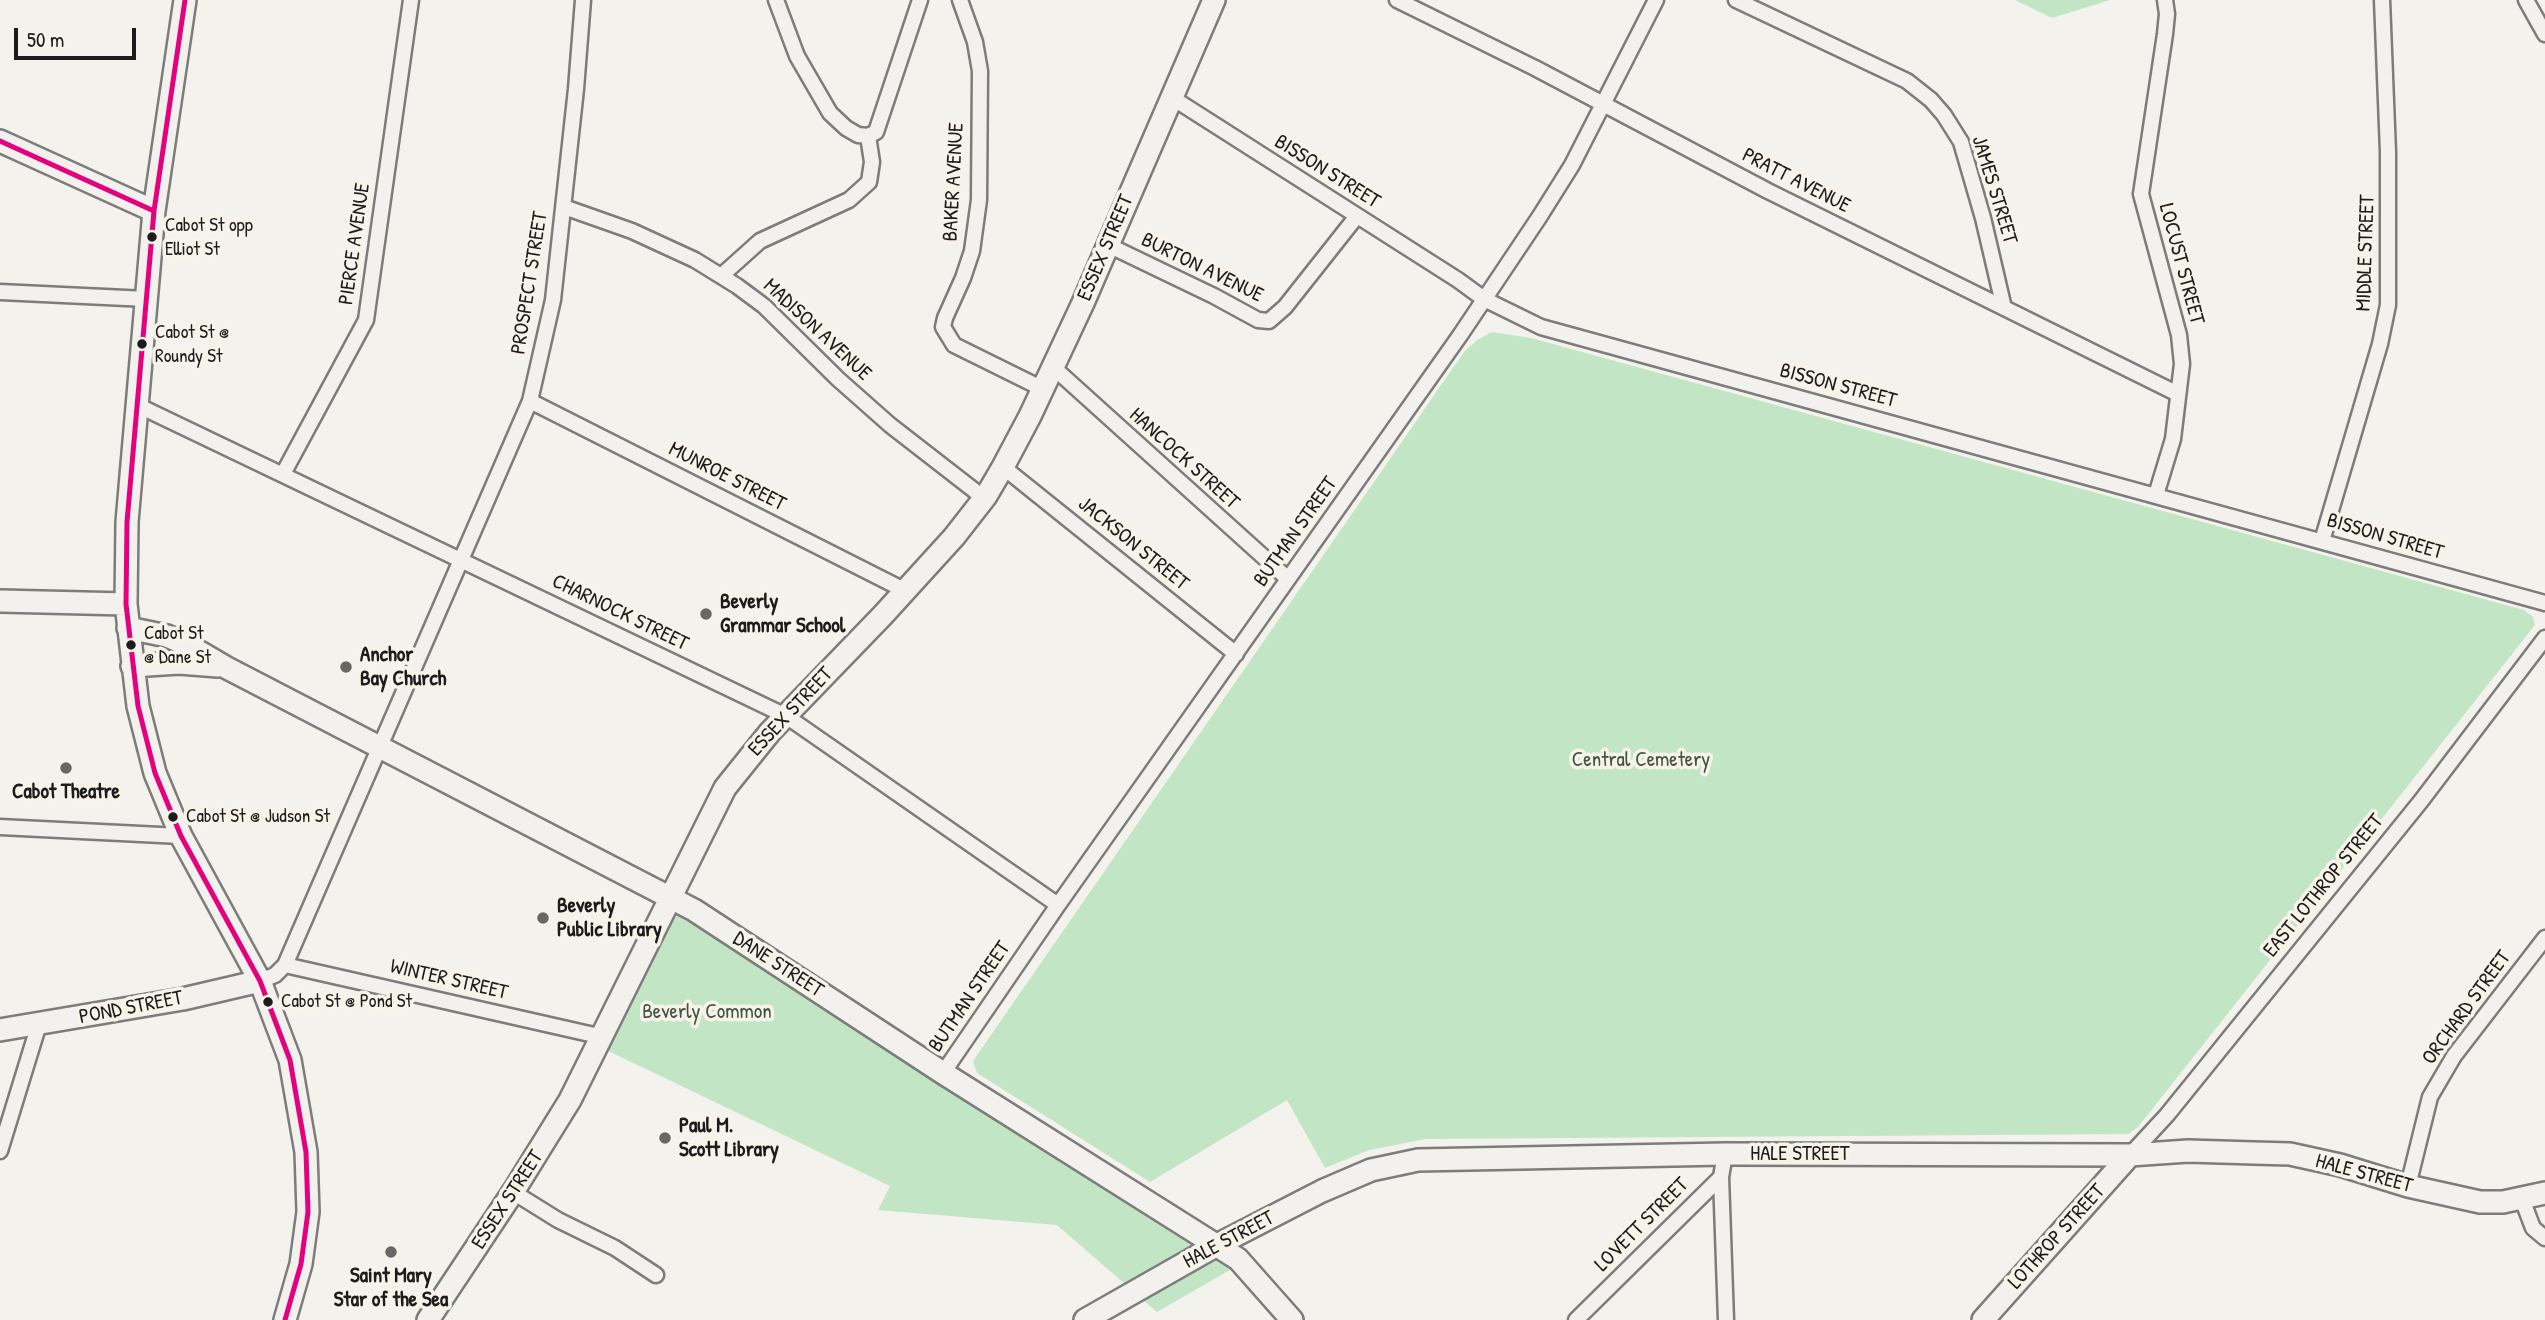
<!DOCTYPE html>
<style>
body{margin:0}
#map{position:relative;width:2545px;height:1320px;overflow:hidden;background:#f4f2ec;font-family:"Patrick Hand",sans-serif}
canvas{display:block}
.scale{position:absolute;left:14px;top:28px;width:122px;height:32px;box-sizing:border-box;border:4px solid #1c1c1c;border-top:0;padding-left:9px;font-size:21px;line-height:24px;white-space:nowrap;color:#1c1c1c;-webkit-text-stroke:5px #f7f3e8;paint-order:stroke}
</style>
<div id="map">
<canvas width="2545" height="1320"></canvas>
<div class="scale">50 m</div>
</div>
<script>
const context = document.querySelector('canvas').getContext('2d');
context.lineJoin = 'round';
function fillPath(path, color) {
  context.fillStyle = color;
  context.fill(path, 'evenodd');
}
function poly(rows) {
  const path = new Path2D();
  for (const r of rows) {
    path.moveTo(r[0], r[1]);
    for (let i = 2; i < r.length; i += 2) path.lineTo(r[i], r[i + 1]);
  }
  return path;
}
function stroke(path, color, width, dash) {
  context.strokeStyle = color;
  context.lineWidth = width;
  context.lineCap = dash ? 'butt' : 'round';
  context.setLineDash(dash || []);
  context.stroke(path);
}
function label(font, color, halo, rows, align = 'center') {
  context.font = font + ' "Patrick Hand",sans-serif';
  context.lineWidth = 7;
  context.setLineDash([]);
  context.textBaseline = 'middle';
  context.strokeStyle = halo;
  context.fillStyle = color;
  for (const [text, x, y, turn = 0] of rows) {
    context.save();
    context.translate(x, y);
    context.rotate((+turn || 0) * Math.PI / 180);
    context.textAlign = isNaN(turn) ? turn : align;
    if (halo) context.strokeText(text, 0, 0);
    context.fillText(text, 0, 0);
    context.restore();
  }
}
const green = poly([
 [2015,0,2110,0,2052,18],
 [1492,332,1531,338,2524,610,2533,617,2535,625,2138,1127,2128,1134,1426,1139,1369,1150,1325,1168,1287,1100,1150,1182,977,1073,973,1061,1464,352,1477,340],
 [679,901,1235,1267,1157,1312,1057,1225,878,1210,890,1186,598,1046]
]);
const street = poly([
 [776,0,797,56,830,113,846,128,858,135,868,136,876,132,920,0],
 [960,0,975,42,980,71,979,200,972,251,963,278,945,318,943,327,954,345,1043,389],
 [1397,0,1535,68,1768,191,2178,394],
 [1736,0,1907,81,1931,100,1944,115,1961,142,1983,218,2004,308],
 [2526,0,2545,34],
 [1171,97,1458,280,1484,299,1541,327,2545,603],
 [564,207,632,231,695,260,737,286,764,306,838,379,890,425,984,498],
 [1108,245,1214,296,1258,320,1269,321,1285,307,1357,216],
 [721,276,760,241,849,200,869,182,872,162,868,136],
 [0,292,147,299],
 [1054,368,1288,579],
 [530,401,906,591],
 [137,405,786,716,1058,905],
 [1003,467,1236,654],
 [283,474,366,320,411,0],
 [2156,495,2173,439,2182,364,2179,335,2141,194,2165,34,2167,14,2165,0],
 [2322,541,2380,344,2388,305,2388,152,2382,0],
 [0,827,181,836],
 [285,965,603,1037],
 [260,981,275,975,285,965,530,401,553,300,576,89,583,0],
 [943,1073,1058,905,1461,334,1540,216,1572,165,1656,0],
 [0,1151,39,1024],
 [2130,1155,2167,1115,2421,801,2545,638],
 [1721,1177,1726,1320],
 [2408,1186,2430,1097,2454,1056,2545,938],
 [513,1192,558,1220,615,1248,656,1275],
 [2522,1199,2533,1228,2545,1238],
 [1576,1320,1721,1177,1725,1154]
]);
const secondary = poly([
 [185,0,154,211,127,522,126,604,138,706,155,773,181,836,260,981,290,1060,306,1152,308,1212,301,1264,285,1320],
 [0,141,154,211],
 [0,601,126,604],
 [128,628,167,636,186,644,227,668,694,910,943,1073,1238,1259,1292,1320],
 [132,666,179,663,218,666],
 [0,1030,183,999,260,981],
 [428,1320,513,1192,570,1100,725,788,770,732,883,615,954,537,986,496,1003,467,1030,416,1083,303,1214,0],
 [1085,1320,1217,1245,1322,1191,1371,1170,1418,1160,1725,1154,2130,1155,2188,1151,2254,1153,2290,1154,2340,1165,2408,1186,2480,1202,2503,1202,2545,1193],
 [1983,1320,2130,1155]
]);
const bus1 = poly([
 [185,0,154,211,127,522,126,604,138,706,155,773,181,836,260,981,290,1060,306,1152,308,1212,301,1264,285,1320],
 [0,141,154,211]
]);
const markers = [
 [152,237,6,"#1c1c1c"],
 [142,344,6,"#1c1c1c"],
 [706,614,7,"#686765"],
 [131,645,6,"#1c1c1c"],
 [346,667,7,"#686765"],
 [66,768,7,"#686765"],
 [173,817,6,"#1c1c1c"],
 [543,918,7,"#686765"],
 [268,1002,6,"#1c1c1c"],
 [665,1138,7,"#686765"],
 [391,1252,7,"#686765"]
];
const busNames = [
 ["Cabot St opp",165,226],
 ["Elliot St",165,250],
 ["Cabot St @",155,333],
 ["Roundy St",155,357],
 ["Cabot St",144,634],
 ["@ Dane St",144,658],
 ["Cabot St @ Judson St",186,817],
 ["Cabot St @ Pond St",281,1002]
];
const streetNames = [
 ["BISSON STREET",1327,172,32],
 ["PRATT AVENUE",1796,181,27],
 ["BAKER AVENUE",954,182,-87],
 ["JAMES STREET",1994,190,73],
 ["PIERCE AVENUE",355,244,-82],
 ["ESSEX STREET",1106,248,-67],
 ["MIDDLE STREET",2366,253,-88],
 ["LOCUST STREET",2181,264,75],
 ["BURTON AVENUE",1202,268,26],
 ["PROSPECT STREET",530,283,-81],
 ["MADISON AVENUE",817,330,43],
 ["BISSON STREET",1838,386,15],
 ["HANCOCK STREET",1184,459,42],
 ["MUNROE STREET",727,477,27],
 ["BUTMAN STREET",1296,532,-55],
 ["BISSON STREET",2385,537,16],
 ["JACKSON STREET",1133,544,39],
 ["CHARNOCK STREET",620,613,26],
 ["ESSEX STREET",791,712,-47],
 ["EAST LOTHROP STREET",2324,886,-51],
 ["DANE STREET",778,965,33],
 ["WINTER STREET",449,980,13],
 ["BUTMAN STREET",970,997,-56],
 ["POND STREET",131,1008,-11],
 ["ORCHARD STREET",2467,1008,-54],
 ["HALE STREET",1800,1154],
 ["HALE STREET",2364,1174,15],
 ["ESSEX STREET",508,1200,-57],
 ["LOVETT STREET",1642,1225,-45],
 ["LOTHROP STREET",2057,1237,-48],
 ["HALE STREET",1229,1240,-28]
];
const poiNames = [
 ["Beverly",720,602],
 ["Grammar School",720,626],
 ["Anchor",360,655],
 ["Bay Church",360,679],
 ["Cabot Theatre",66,792,"center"],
 ["Beverly",557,906],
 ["Public Library",557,930],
 ["Paul M.",679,1126],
 ["Scott Library",679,1150],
 ["Saint Mary",391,1276,"center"],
 ["Star of the Sea",391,1300,"center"]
];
const parkNames = [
 ["Central Cemetery",1641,760],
 ["Beverly Common",707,1012]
];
fillPath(green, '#c2e5c5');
stroke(street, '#7d7c7a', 19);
stroke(secondary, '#7d7c7a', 26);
stroke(street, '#f2f1ed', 14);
stroke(secondary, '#f2f1ed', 21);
stroke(bus1, '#e5007d', 5);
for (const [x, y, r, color] of markers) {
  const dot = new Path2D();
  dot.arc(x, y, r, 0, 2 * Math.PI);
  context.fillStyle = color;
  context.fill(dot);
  stroke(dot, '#f7f3e8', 2.5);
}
label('19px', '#1c1c1c', '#f7f3e8', busNames, 'left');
label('21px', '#1c1c1c', '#f7f3e8', streetNames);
label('bold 21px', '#1c1c1c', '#f7f3e8', poiNames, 'left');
label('21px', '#425545', '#f7f3e8', parkNames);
</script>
